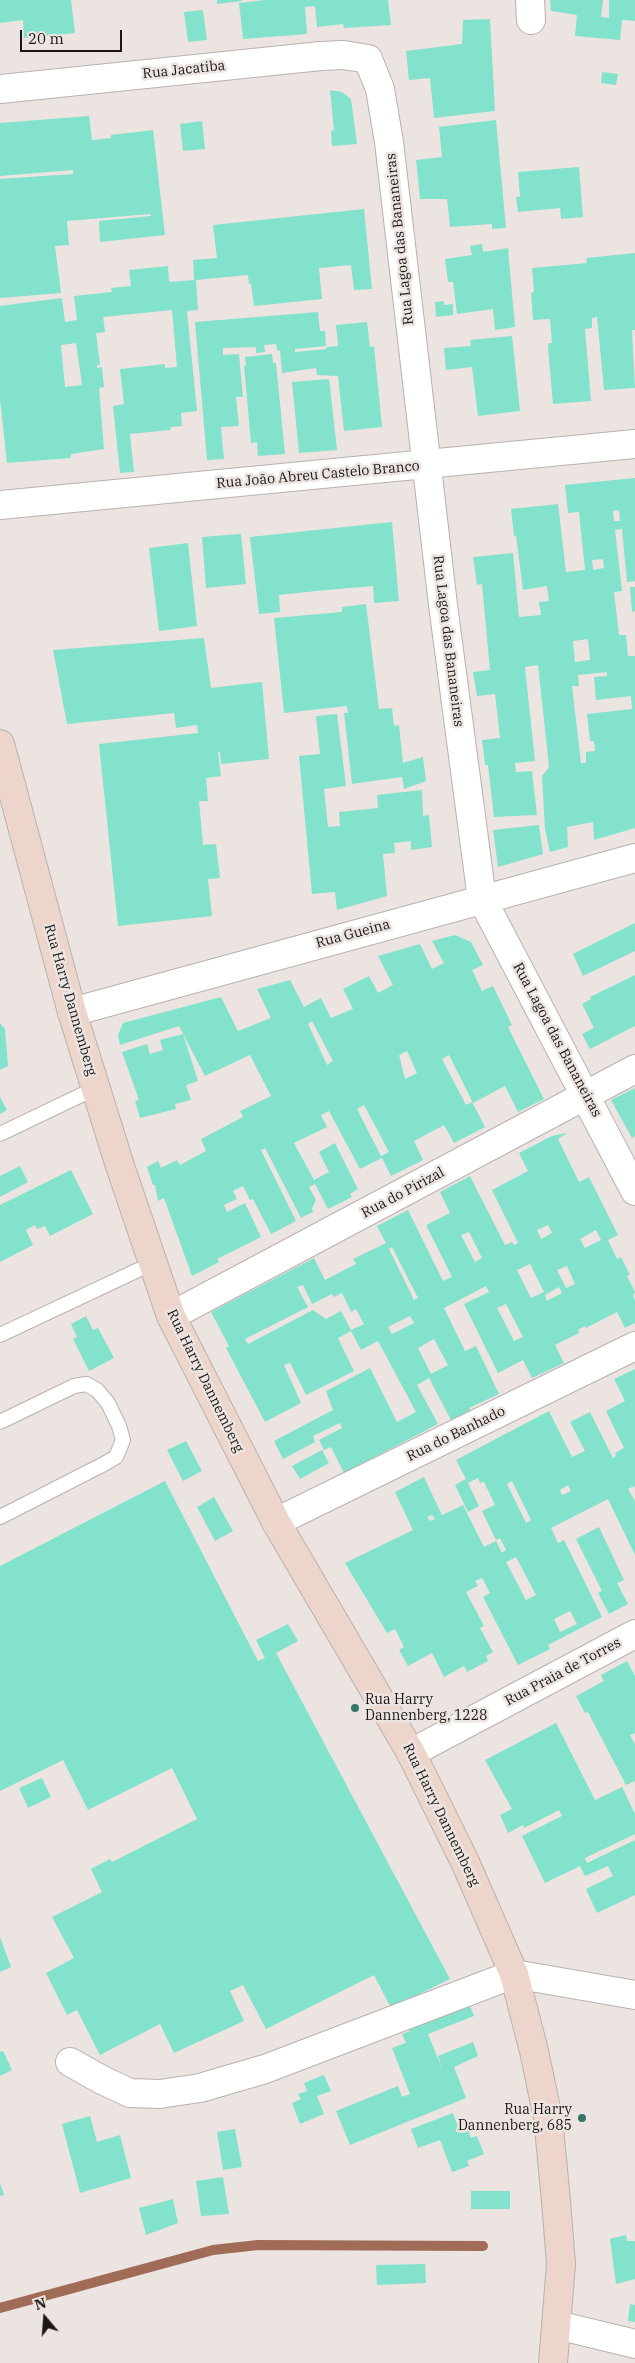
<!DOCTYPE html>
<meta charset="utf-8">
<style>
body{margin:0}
#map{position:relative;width:635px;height:2363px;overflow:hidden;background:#ece4e0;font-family:"IBM Plex Serif",serif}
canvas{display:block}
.north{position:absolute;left:20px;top:2293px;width:50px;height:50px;-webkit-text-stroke:4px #ece4e0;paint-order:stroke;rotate:342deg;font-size:14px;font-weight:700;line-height:20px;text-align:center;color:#1a1716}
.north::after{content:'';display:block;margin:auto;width:18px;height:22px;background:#1a1716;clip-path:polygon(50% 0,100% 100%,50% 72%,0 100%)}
.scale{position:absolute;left:20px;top:30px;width:102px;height:22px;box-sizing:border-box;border:2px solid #1a1716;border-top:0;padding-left:6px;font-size:15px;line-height:18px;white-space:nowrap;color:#1a1716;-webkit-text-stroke:4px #ece4e0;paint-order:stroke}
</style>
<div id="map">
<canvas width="635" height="2363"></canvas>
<div class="north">N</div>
<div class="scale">20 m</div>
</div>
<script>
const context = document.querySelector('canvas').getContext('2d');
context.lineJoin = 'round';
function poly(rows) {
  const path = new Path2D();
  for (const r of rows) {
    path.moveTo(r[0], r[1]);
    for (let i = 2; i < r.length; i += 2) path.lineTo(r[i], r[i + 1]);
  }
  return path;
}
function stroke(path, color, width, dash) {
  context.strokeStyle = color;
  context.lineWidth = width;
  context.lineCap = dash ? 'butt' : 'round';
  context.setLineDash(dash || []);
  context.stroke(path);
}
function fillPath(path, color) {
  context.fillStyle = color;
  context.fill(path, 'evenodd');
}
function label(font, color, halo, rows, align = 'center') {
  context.font = font + ' "IBM Plex Serif",serif';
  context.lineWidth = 5;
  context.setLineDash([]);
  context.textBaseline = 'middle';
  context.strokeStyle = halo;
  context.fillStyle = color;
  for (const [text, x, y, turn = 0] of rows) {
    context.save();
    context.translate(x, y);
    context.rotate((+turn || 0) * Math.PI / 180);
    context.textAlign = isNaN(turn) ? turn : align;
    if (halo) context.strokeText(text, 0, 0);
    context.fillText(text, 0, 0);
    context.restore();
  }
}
const stream = poly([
 [0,2308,213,2250,258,2245,483,2246]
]);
const building = poly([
 [0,0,71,0,75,33,24,38,23,20,0,23],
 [217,0,242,0,242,1,217,4],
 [265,0,388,0,391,25,344,28,343,24,317,27,315,6,305,7,307,34,243,39,239,3],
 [550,0,603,0,601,17,609,18,609,0,635,0,635,21,622,20,620,40,575,36,577,15,551,11],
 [203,10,207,40,188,42,184,12],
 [490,19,495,111,434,118,430,78,409,80,406,51,462,44,463,20],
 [602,72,618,74,616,85,601,83],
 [330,90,342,92,351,99,357,144,332,146,331,131,334,130],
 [89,116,92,140,111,138,111,135,153,130,165,235,100,242,99,221,151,216,150,214,67,221,69,245,55,246,61,293,0,298,0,179,73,174,73,170,0,176,0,123],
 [496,120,506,228,492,229,492,224,450,227,447,199,420,199,416,160,442,157,439,127],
 [202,121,205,149,183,151,180,124],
 [579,167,583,217,561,219,560,208,518,212,516,197,520,197,518,172],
 [364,209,372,289,354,290,351,265,319,268,322,299,254,306,251,284,249,284,248,275,196,280,198,310,187,311,197,411,181,413,182,426,171,427,170,430,130,434,134,472,120,473,113,406,124,404,120,369,165,364,165,368,177,367,172,310,103,317,105,332,96,333,100,365,97,365,97,368,102,367,104,387,99,388,104,449,71,454,71,458,7,463,0,399,0,306,62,298,65,322,77,320,74,296,112,292,111,288,131,286,129,270,168,266,169,282,194,280,193,260,217,258,213,225],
 [76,343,82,385,65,387,61,345],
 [482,244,483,252,508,248,515,327,495,330,493,309,457,314,453,282,448,282,445,259,472,255,470,246],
 [635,253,635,330,632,330,635,388,604,390,597,317,592,318,592,328,585,329,591,401,553,404,548,348,549,343,552,343,550,319,533,320,531,293,534,292,532,268,587,263,586,258],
 [444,301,444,305,453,304,453,315,436,317,435,302],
 [318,312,320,331,325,331,326,346,295,349,295,352,326,349,327,347,338,346,336,325,367,322,370,347,374,346,382,427,344,431,338,376,317,375,316,368,282,373,280,351,277,350,276,344,264,345,265,352,256,353,256,347,223,348,223,355,239,354,243,397,236,397,239,426,221,427,224,459,207,460,195,322],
 [512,336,520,411,478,416,472,367,446,370,444,348,471,346,470,340],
 [272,354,273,363,276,363,285,454,258,456,257,442,251,443,244,366,246,366,245,357],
 [329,379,337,450,299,453,292,382],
 [635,478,635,581,627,582,622,529,615,530,622,591,614,592,619,635,626,635,628,656,635,656,635,828,594,840,593,822,567,827,568,847,550,852,545,829,542,776,549,767,538,665,525,667,535,761,515,763,516,772,532,771,537,815,494,817,488,765,485,765,482,740,500,738,495,694,477,696,473,672,490,670,482,584,477,585,473,557,513,553,519,617,541,615,539,602,549,601,547,586,523,590,516,536,514,536,511,509,558,504,566,572,585,570,579,512,568,513,565,485],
 [619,510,620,521,614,521,613,511],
 [603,559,604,568,593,570,592,560],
 [588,639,590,660,575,662,573,641],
 [607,672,607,676,594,677,596,700,631,696,632,709,587,714,590,741,594,741,595,751,586,752,586,763,581,763,572,686,579,686,578,675],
 [392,522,399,601,374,603,373,586,316,591,279,595,280,612,259,614,250,537],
 [241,534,246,584,206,588,202,537],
 [188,543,197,626,159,631,149,548],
 [630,587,635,587,635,611,632,612],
 [366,604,379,709,392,708,394,726,399,725,403,763,423,757,426,781,404,789,402,777,352,784,344,713,348,713,347,706,284,713,274,618,342,612,342,607],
 [204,638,211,688,262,682,269,759,221,764,220,752,218,752,221,776,206,778,208,801,199,801,203,845,216,844,220,878,208,879,212,916,118,926,99,744,198,733,197,725,176,728,174,713,67,724,53,650],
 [337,714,346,786,324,789,328,827,340,826,339,812,378,808,377,795,422,790,423,816,429,815,432,847,411,850,411,841,394,843,395,853,383,854,387,896,337,910,335,892,312,894,299,756,320,754,316,716],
 [539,825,543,854,498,867,493,830],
 [635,923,635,951,583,976,573,954],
 [455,935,471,942,483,965,472,970,482,991,493,986,512,1025,508,1027,544,1099,518,1112,505,1086,473,1103,449,1055,442,1059,466,1105,472,1102,485,1127,454,1143,444,1125,414,1141,423,1160,391,1176,382,1158,360,1169,329,1111,321,1115,327,1127,294,1143,314,1180,329,1172,319,1152,335,1143,358,1189,350,1194,352,1197,328,1209,315,1184,309,1187,316,1200,312,1208,313,1212,301,1218,265,1148,261,1150,296,1221,271,1234,253,1199,250,1200,243,1186,233,1191,237,1199,224,1205,227,1212,245,1203,261,1237,217,1259,219,1262,192,1276,164,1198,158,1201,155,1185,153,1185,147,1167,158,1161,161,1168,177,1160,180,1165,206,1151,201,1139,243,1117,240,1111,271,1096,250,1055,205,1076,179,1026,120,1045,118,1035,123,1023,221,997,238,1031,271,1018,257,989,290,980,304,1007,321,998,331,1018,353,1009,343,989,369,976,378,993,393,985,378,956,420,944,432,969,444,963,432,941],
 [312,1021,333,1061,327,1065,308,1024],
 [407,1051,417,1073,405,1079,399,1055],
 [364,1105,389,1152,381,1156,357,1109],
 [635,975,635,1026,590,1049,582,1034,594,1028,582,1004,591,999,590,997],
 [0,1023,5,1029,8,1066,0,1070],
 [183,1034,198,1081,186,1085,191,1100,175,1104,176,1109,140,1118,135,1101,139,1100,122,1052,147,1044,150,1054,163,1050,160,1040],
 [635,1088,635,1136,632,1138,611,1100],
 [0,1097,7,1110,0,1114],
 [567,1133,558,1139,579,1182,589,1177,618,1235,608,1240,617,1259,621,1257,630,1275,627,1276,635,1292,633,1296,635,1300,635,1323,625,1328,617,1312,586,1328,585,1326,578,1330,579,1333,555,1345,564,1363,532,1378,523,1360,498,1373,464,1304,489,1292,486,1286,444,1308,465,1351,476,1346,499,1394,469,1408,471,1411,451,1420,429,1378,417,1385,438,1424,344,1473,331,1447,324,1450,319,1440,342,1428,340,1423,313,1436,315,1442,283,1459,274,1441,333,1410,326,1391,370,1368,397,1422,416,1412,378,1341,361,1350,351,1331,338,1338,354,1371,306,1395,290,1363,284,1365,301,1403,265,1422,226,1348,229,1346,211,1312,314,1258,325,1280,356,1264,353,1259,386,1243,377,1226,408,1210,443,1281,452,1277,426,1225,450,1213,440,1192,470,1176,505,1245,512,1242,514,1245,518,1243,492,1190,528,1171,519,1153,552,1136],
 [548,1225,552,1233,541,1239,537,1230],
 [596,1230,601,1240,585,1248,580,1239],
 [469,1232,482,1258,475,1262,461,1235],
 [392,1247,418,1298,414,1300,389,1249],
 [530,1264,544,1292,531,1298,517,1270],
 [567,1266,575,1284,566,1288,557,1270],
 [303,1285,312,1304,332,1294,334,1297,342,1293,351,1312,356,1309,364,1324,351,1330,341,1311,326,1319,313,1310,248,1344,245,1339,308,1307,297,1287],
 [559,1287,562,1293,547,1301,545,1295],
 [506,1304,523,1337,514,1341,497,1308],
 [410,1316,414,1323,392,1334,388,1327],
 [434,1339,448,1365,431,1374,418,1348],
 [20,1166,28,1182,0,1197,0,1176],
 [71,1170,93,1214,50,1236,45,1226,37,1229,35,1225,26,1230,33,1245,0,1262,0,1205],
 [86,1316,93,1330,98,1328,114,1358,89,1371,73,1339,77,1337,71,1324],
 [635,1369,635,1488,634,1486,628,1489,635,1501,635,1555,608,1499,551,1528,558,1543,564,1540,602,1617,548,1645,550,1649,518,1665,483,1597,490,1593,482,1578,475,1581,478,1586,466,1592,484,1626,480,1628,493,1652,486,1656,488,1661,467,1672,464,1666,444,1677,432,1653,408,1666,399,1650,404,1647,395,1629,387,1633,345,1563,413,1530,395,1492,424,1477,442,1515,463,1505,484,1547,496,1541,502,1553,506,1550,500,1538,496,1540,482,1511,495,1505,484,1482,480,1483,478,1478,468,1483,479,1506,468,1512,455,1485,466,1479,456,1460,549,1411,572,1457,585,1451,570,1422,590,1412,613,1458,616,1456,615,1453,624,1448,606,1411,625,1401,614,1379],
 [512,1481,531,1520,526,1523,507,1484],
 [568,1485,571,1491,562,1495,560,1490],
 [432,1515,435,1519,430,1521,427,1517],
 [516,1557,536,1595,526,1600,506,1562],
 [570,1611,577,1624,560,1632,554,1619],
 [186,1441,202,1471,183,1481,167,1450],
 [322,1450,329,1463,300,1479,292,1466],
 [165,1481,258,1661,265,1658,256,1640,288,1624,298,1641,276,1653,450,1979,391,2008,374,1975,266,2029,243,1985,230,1991,244,2021,174,2053,160,2024,100,2055,77,2010,67,2015,46,1973,74,1958,52,1917,102,1892,91,1869,110,1859,112,1862,197,1819,172,1768,88,1810,63,1760,0,1791,0,1566],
 [214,1497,233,1531,215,1541,197,1507],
 [599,1527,624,1580,617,1583,628,1604,609,1614,598,1593,602,1591,576,1539],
 [627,1661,635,1676,635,1733,630,1735,635,1744,635,1781,626,1785,588,1712,585,1713,576,1696,604,1681,601,1675],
 [556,1723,595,1800,622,1787,635,1814,635,1834,585,1858,587,1863,635,1840,635,1895,597,1913,586,1889,613,1876,608,1866,585,1876,580,1866,545,1883,522,1836,562,1816,559,1810,524,1828,523,1825,508,1833,500,1815,512,1809,485,1760],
 [42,1778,51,1797,28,1808,19,1788],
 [0,1937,11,1967,0,1972],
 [469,2003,474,2016,428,2034,443,2071,438,2056,473,2042,478,2056,454,2067,466,2098,350,2145,336,2111,398,2086,402,2097,410,2094,392,2048,406,2043,402,2034,410,2031,408,2027],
 [3,2051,12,2070,0,2076,0,2052],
 [324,2075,331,2091,317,2096,324,2114,300,2124,292,2103,301,2099,298,2094,307,2091,304,2083],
 [453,2113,460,2132,468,2129,471,2138,477,2136,484,2154,467,2161,469,2166,452,2172,440,2140,418,2148,411,2129],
 [90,2116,97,2142,120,2135,131,2178,80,2193,62,2124],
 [235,2129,242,2167,223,2170,217,2132],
 [223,2177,229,2214,201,2216,196,2181],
 [0,2183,4,2195,0,2196],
 [471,2191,510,2191,510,2209,471,2209],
 [173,2199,178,2223,146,2235,139,2208],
 [626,2235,627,2241,635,2241,635,2279,616,2284,610,2239],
 [425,2264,426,2283,377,2285,376,2265],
 [630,2304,635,2305,635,2322,628,2321]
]);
const service = poly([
 [0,1134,96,1088],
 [0,1335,153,1263],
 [0,1422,74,1386,86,1384,97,1390,108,1403,119,1426,123,1440,116,1457,104,1464,0,1517]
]);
const minor = poly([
 [530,0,531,20],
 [0,89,321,56,344,55,368,59,380,89,389,142,443,605,482,899,635,1191],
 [0,505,635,444],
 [72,1012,635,858],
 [171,1316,635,1069],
 [276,1522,635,1346],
 [411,1753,635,1634],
 [70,2062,102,2080,130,2093,160,2094,200,2088,265,2069,514,1974,635,1995]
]);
const tertiary = poly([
 [557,2325,635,2344]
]);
const secondary = poly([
 [0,744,72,1012,120,1166,171,1316,276,1522,411,1753,465,1862,514,1974,534,2051,548,2118,556,2201,561,2264,553,2363]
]);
const markers = [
 [355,1708,5,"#337566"],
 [582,2118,5,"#337566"]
];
const streetNames = [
 ["Rua Jacatiba",184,70,-6],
 ["Rua Lagoa das Bananeiras",400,239,-96],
 ["Rua João Abreu Castelo Branco",318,475,-5],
 ["Rua Lagoa das Bananeiras",448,641,83],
 ["Rua Gueina",353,934,-15],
 ["Rua Harry Dannemberg",70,1000,74],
 ["Rua Lagoa das Bananeiras",557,1040,62],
 ["Rua do Pirizal",403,1193,-28],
 ["Rua Harry Dannemberg",205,1381,64],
 ["Rua do Banhado",456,1434,-26],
 ["Rua Praia de Torres",563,1672,-28],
 ["Rua Harry Dannemberg",441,1815,64]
];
const poiNames = [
 ["Rua Harry",365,1700],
 ["Dannenberg, 1228",365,1716],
 ["Rua Harry",572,2110,"right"],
 ["Dannenberg, 685",572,2126,"right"]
];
stroke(stream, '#a06c58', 10);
fillPath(building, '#83e2cb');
stroke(service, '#b9b1ae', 16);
stroke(minor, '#b9b1ae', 30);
stroke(tertiary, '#b9b1ae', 30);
stroke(secondary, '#b9b1ae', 30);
stroke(service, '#fff', 14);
stroke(minor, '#fff', 28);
stroke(tertiary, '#fff', 28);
stroke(secondary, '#eed5cb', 28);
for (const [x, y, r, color] of markers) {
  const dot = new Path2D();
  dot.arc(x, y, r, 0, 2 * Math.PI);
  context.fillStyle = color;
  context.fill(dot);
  stroke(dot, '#ece4e0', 2);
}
label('14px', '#1a1716', '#ece4e0', streetNames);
label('14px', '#1a1716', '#ece4e0', poiNames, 'left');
</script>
